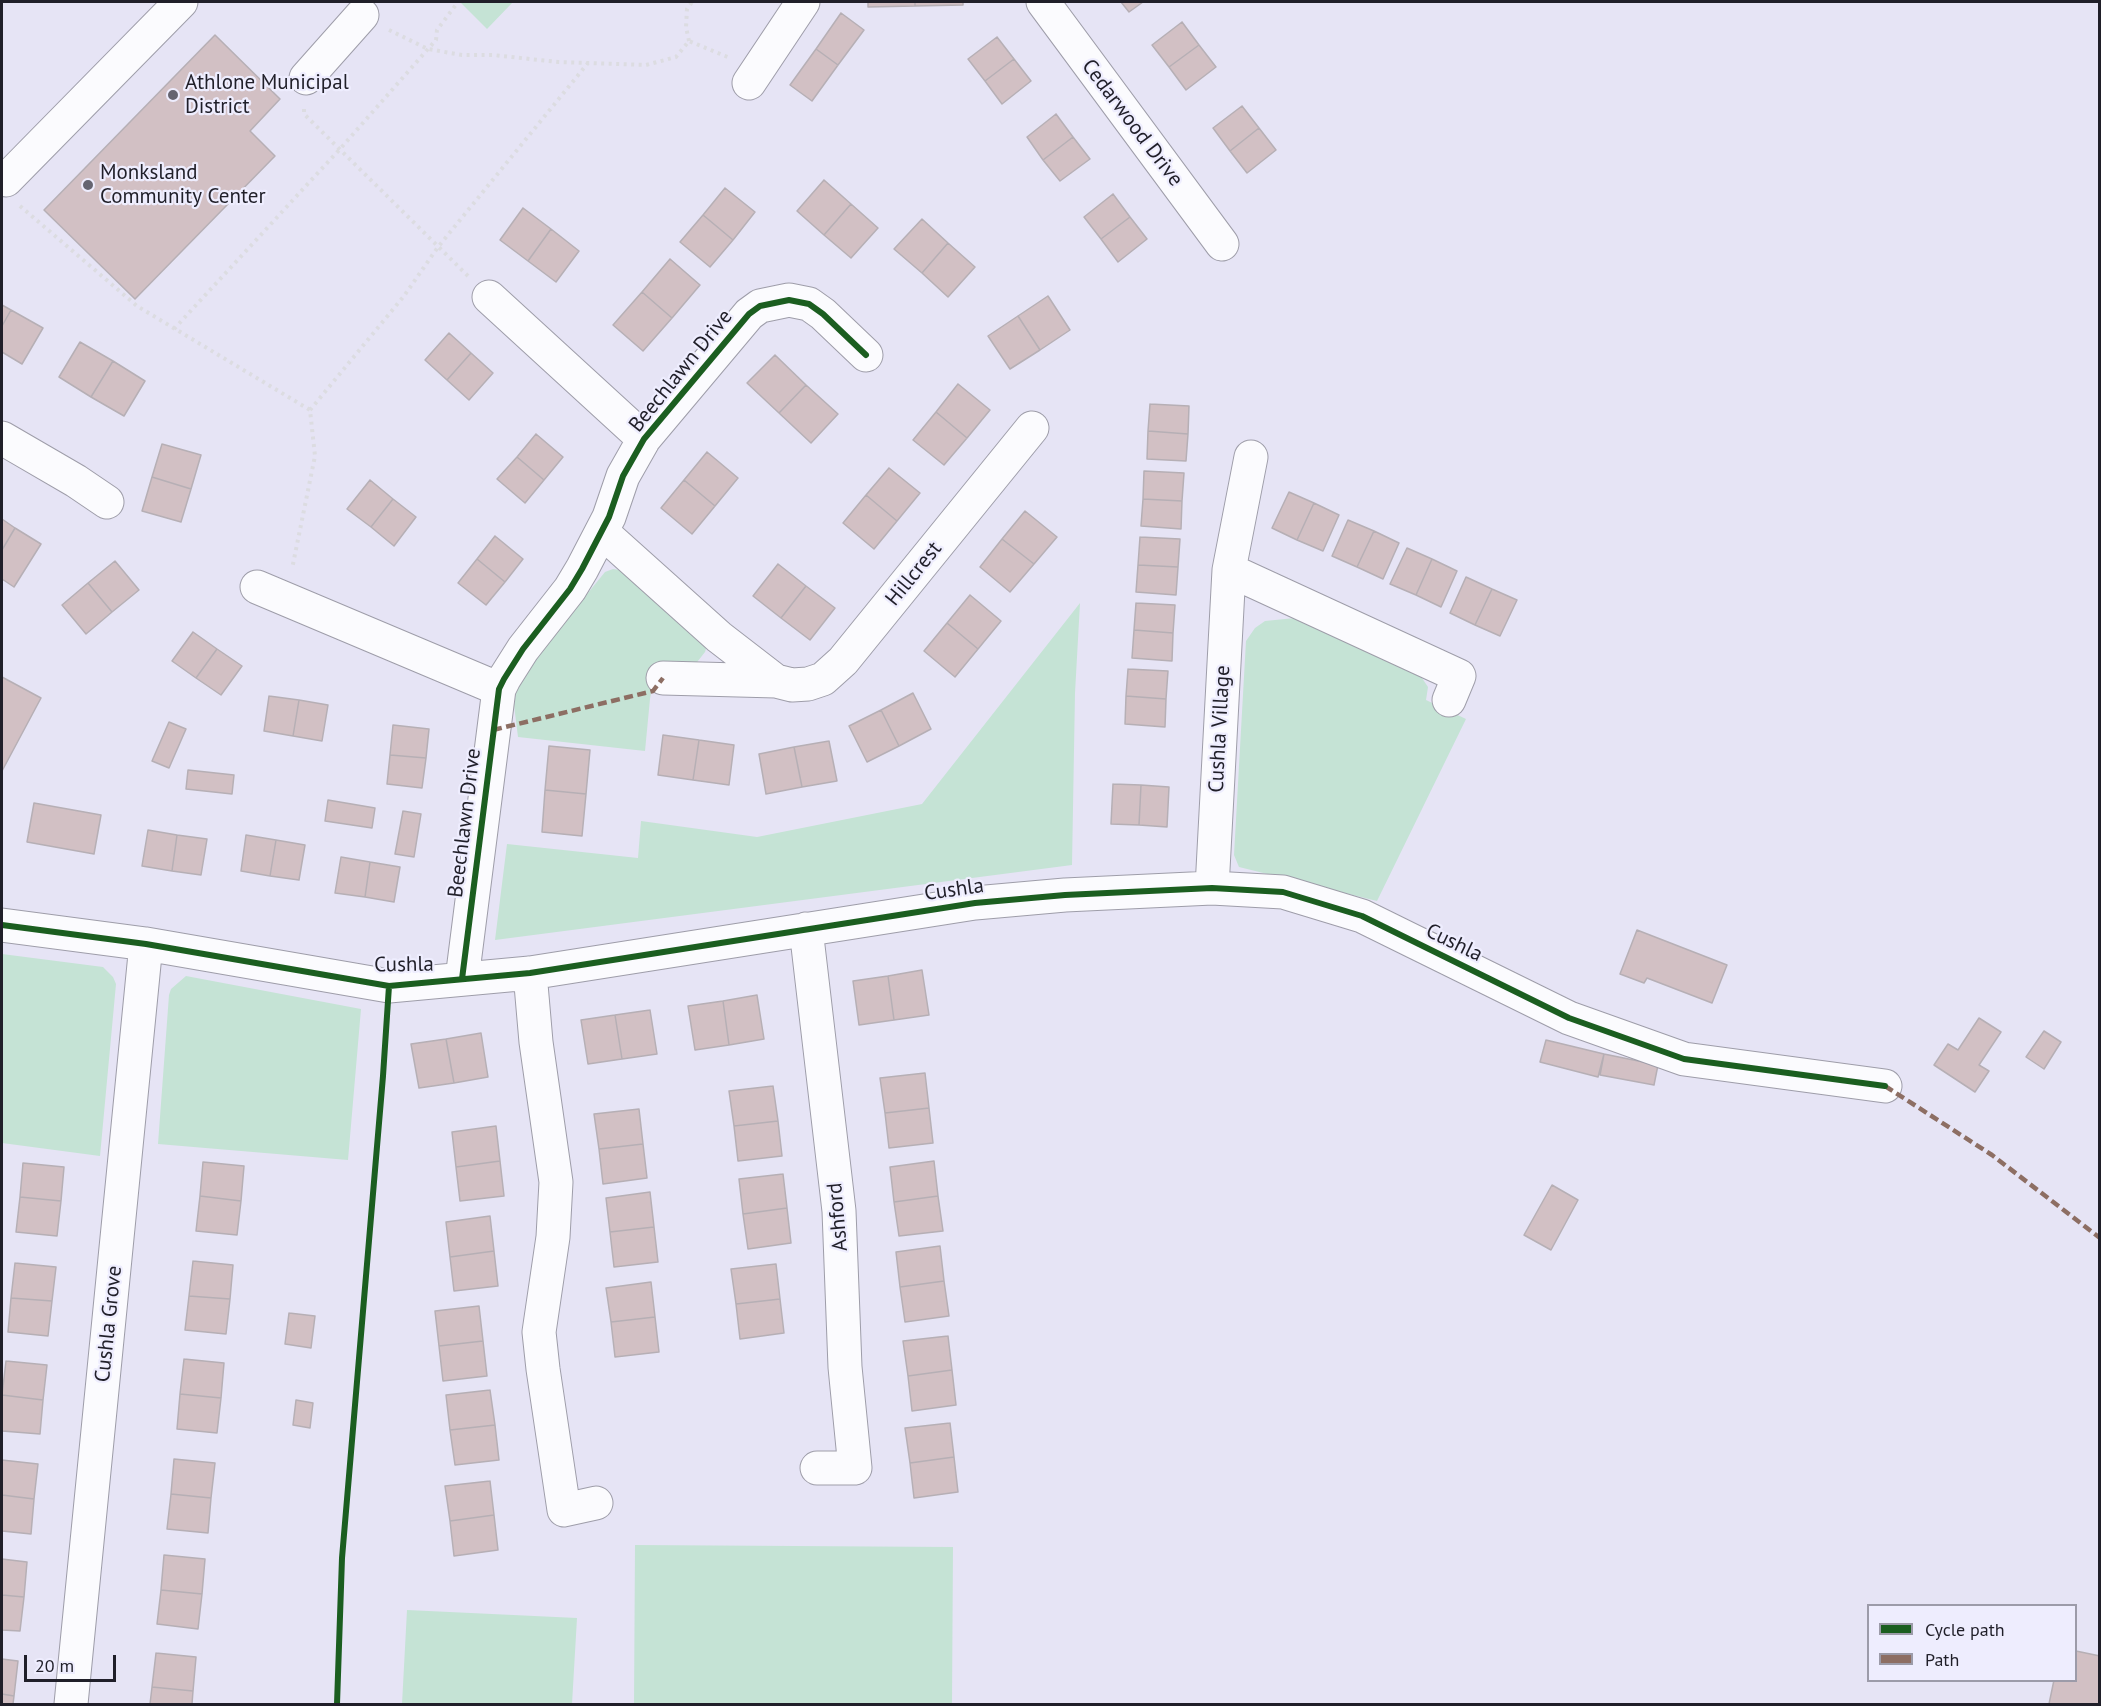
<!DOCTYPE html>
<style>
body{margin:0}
#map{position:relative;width:2101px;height:1706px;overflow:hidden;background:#e6e4f5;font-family:"PT Sans",sans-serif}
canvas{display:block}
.frame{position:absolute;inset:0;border:3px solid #201f29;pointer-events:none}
.legend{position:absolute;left:1867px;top:1604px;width:210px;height:78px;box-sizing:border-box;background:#eeedfe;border:2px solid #9c9ba9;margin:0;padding:8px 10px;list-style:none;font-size:18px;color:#201f29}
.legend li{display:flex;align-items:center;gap:12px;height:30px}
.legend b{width:30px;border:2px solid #9c9ba9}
.scale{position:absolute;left:24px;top:1655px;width:92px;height:27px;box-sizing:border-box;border:3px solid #201f29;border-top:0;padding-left:8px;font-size:18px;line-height:21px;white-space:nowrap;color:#201f29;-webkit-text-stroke:4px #eeedfe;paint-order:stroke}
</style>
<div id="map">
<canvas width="2101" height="1706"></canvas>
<div class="frame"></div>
<ul class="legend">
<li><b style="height:8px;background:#1b5e20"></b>Cycle path</li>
<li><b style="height:8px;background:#8d6e63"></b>Path</li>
</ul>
<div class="scale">20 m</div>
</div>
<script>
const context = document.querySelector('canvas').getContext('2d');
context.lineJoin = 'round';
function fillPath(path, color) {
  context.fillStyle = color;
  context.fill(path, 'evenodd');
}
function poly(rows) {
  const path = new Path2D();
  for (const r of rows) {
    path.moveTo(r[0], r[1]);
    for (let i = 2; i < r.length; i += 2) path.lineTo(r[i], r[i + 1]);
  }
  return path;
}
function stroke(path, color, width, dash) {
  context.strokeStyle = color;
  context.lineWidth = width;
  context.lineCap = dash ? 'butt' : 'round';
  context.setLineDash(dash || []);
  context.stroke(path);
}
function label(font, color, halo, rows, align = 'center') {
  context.font = font + ' "PT Sans",sans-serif';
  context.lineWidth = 4.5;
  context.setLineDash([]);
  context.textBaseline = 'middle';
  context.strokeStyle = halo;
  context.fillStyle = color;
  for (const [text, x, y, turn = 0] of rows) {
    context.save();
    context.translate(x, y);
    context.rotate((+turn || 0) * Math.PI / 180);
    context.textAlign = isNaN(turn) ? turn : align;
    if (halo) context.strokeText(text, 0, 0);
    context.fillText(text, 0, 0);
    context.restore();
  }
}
const green = poly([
 [460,2,513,2,487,29],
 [613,569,620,570,707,645,705,652,694,666,655,671,650,699,645,751,518,737,514,705,518,679,605,572],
 [1080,603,1075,693,1072,865,495,940,507,844,638,858,641,821,757,837,922,804],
 [1295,618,1418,672,1428,687,1426,700,1466,719,1377,901,1239,867,1234,855,1246,641,1255,628,1265,621],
 [2,954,103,967,113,977,116,984,100,1156,2,1143],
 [186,976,361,1009,348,1160,158,1144,169,995,171,989],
 [635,1545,953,1547,952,1704,634,1704],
 [407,1610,577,1618,572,1704,402,1704]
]);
const building = poly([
 [868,2,915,2,915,6,868,7,868,2],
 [915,2,963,2,963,5,915,6,915,2],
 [1121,2,1143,2,1129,12,1121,2],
 [841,13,864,30,838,65,816,49,841,13],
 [1182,22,1199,45,1169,67,1152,45,1182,22],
 [215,35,280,99,250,131,275,156,135,299,44,210,215,35],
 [997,37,1014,59,985,81,968,59,997,37],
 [1199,45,1216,67,1186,90,1169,67,1199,45],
 [816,49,838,65,812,101,790,85,816,49],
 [1014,59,1031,81,1002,104,985,81,1014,59],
 [1242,106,1259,128,1230,151,1213,128,1242,106],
 [1056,114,1073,137,1043,160,1027,137,1056,114],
 [1259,128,1276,150,1247,173,1230,151,1259,128],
 [1073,137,1090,159,1060,181,1043,160,1073,137],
 [824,180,851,204,824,235,797,211,824,180],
 [725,188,755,212,733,240,703,215,725,188],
 [1113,194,1130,217,1101,239,1084,217,1113,194],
 [851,204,878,228,851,258,824,235,851,204],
 [523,208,551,229,528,261,500,240,523,208],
 [703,215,733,240,710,267,680,242,703,215],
 [1130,217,1147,239,1118,262,1101,239,1130,217],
 [922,219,948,243,922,273,894,249,922,219],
 [551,229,579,251,556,282,528,261,551,229],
 [948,243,975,267,948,297,922,273,948,243],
 [670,259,700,285,672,318,642,292,670,259],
 [642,292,672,318,643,351,613,325,642,292],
 [1048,296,1070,330,1040,350,1018,316,1048,296],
 [2,305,11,310,2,326,2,305],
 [11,310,43,328,22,364,2,352,2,326,11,310],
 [1018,316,1040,350,1010,369,988,336,1018,316],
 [449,333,471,353,447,380,425,360,449,333],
 [80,342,113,361,91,397,59,377,80,342],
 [471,353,493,373,469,400,447,380,471,353],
 [775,355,806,385,779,413,747,383,775,355],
 [113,361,145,381,124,416,91,397,113,361],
 [958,384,990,410,967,438,936,412,958,384],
 [806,385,838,414,811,443,779,413,806,385],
 [1150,404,1189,406,1188,434,1148,431,1150,404],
 [936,412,967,438,944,465,913,440,936,412],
 [1148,431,1188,434,1186,461,1147,459,1148,431],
 [536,434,563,457,544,480,517,457,536,434],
 [162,444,201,455,191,489,152,477,162,444],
 [707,452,738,478,715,506,684,480,707,452],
 [517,457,544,480,525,503,497,479,517,457],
 [889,468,920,493,897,521,866,495,889,468],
 [1144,471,1184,473,1182,501,1143,499,1144,471],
 [152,477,191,489,181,522,142,511,152,477],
 [370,480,393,499,371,527,347,509,370,480],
 [684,480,715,506,692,534,661,508,684,480],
 [1289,492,1314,503,1297,540,1272,528,1289,492],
 [866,495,897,521,874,549,843,523,866,495],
 [393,499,416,517,394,546,371,527,393,499],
 [1143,499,1182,501,1181,529,1141,526,1143,499],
 [1314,503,1339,515,1323,551,1297,540,1314,503],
 [1025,511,1057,537,1034,564,1002,539,1025,511],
 [2,519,15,528,2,550,2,519],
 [1348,520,1374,531,1357,567,1332,556,1348,520],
 [15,528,41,544,14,587,2,579,2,550,15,528],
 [1374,531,1399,543,1383,579,1357,567,1374,531],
 [495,536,523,559,505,582,477,559,495,536],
 [1140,537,1180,539,1178,567,1138,565,1140,537],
 [1002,539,1034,564,1010,592,980,567,1002,539],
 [1407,548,1432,559,1416,595,1390,584,1407,548],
 [477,559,505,582,486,605,458,583,477,559],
 [1432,559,1457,571,1441,607,1416,595,1432,559],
 [115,561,139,590,112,612,88,583,115,561],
 [778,564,806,586,781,618,753,596,778,564],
 [1138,565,1178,567,1176,595,1136,592,1138,565],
 [1466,577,1492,589,1475,625,1450,613,1466,577],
 [88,583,112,612,86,634,62,605,88,583],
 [806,586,835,608,810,640,781,618,806,586],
 [1492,589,1517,600,1500,636,1475,625,1492,589],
 [970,595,1001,621,978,649,947,623,970,595],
 [1136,603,1175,605,1173,633,1134,630,1136,603],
 [947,623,978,649,955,677,924,651,947,623],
 [1134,630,1173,633,1172,661,1132,658,1134,630],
 [193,632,217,649,196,678,172,661,193,632],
 [217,649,242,666,221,695,196,678,217,649],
 [1128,669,1168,671,1166,699,1126,696,1128,669],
 [2,677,41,698,2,771,2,677],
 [913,693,931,729,899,746,881,710,913,693],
 [269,696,299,700,293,736,264,731,269,696],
 [1126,696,1166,699,1165,727,1125,724,1126,696],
 [299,700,328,705,322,741,293,736,299,700],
 [881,710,899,746,867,762,849,726,881,710],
 [169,722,186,729,169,768,152,761,169,722],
 [393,725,429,729,426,758,390,755,393,725],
 [663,735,699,740,693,780,658,775,663,735],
 [699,740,734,745,729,785,693,780,699,740],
 [829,741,837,781,802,787,794,747,829,741],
 [549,746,590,750,586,794,545,790,549,746],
 [794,747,802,787,766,794,759,754,794,747],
 [390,755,426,758,422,788,387,784,390,755],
 [188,770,234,775,232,794,186,789,188,770],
 [1113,784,1141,785,1139,825,1111,824,1113,784],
 [1141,785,1169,787,1167,827,1139,825,1141,785],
 [545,790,586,794,582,836,542,832,545,790],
 [328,800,375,808,372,828,325,821,328,800],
 [34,803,101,815,94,854,27,842,34,803],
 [403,811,421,814,414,857,395,854,403,811],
 [148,830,177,835,172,871,142,866,148,830],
 [177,835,207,839,201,875,172,871,177,835],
 [246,835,276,840,270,876,241,871,246,835],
 [276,840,305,845,299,880,270,876,276,840],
 [341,857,370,862,365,897,335,893,341,857],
 [370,862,400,867,394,902,365,897,370,862],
 [1637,930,1727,965,1712,1003,1647,978,1644,983,1620,974,1637,930],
 [922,970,929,1015,894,1020,888,976,922,970],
 [888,976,894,1020,859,1025,853,981,888,976],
 [757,995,764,1039,729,1045,723,1001,757,995],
 [723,1001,729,1045,695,1050,688,1006,723,1001],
 [650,1010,657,1054,622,1059,615,1015,650,1010],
 [615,1015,622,1059,588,1064,581,1020,615,1015],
 [1979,1018,2001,1032,1979,1065,1989,1071,1975,1092,1934,1065,1948,1044,1958,1050,1979,1018],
 [2044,1031,2061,1042,2044,1069,2026,1057,2044,1031],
 [481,1033,488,1077,454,1083,446,1039,481,1033],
 [446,1039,454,1083,419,1088,411,1044,446,1039],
 [1546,1040,1604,1054,1598,1077,1540,1062,1546,1040],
 [1604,1054,1658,1065,1654,1085,1600,1075,1604,1054],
 [925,1073,929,1108,885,1113,880,1078,925,1073],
 [773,1086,778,1121,734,1126,729,1091,773,1086],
 [929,1108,933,1143,889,1148,885,1113,929,1108],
 [639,1109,643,1144,599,1149,594,1114,639,1109],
 [778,1121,782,1156,738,1161,734,1126,778,1121],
 [496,1126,500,1161,456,1167,452,1132,496,1126],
 [643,1144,647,1178,603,1184,599,1149,643,1144],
 [500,1161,504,1196,460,1201,456,1167,500,1161],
 [934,1161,938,1196,894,1202,890,1167,934,1161],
 [203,1162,244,1166,241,1201,200,1196,203,1162],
 [23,1163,64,1167,61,1201,20,1197,23,1163],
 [783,1174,787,1208,743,1214,739,1179,783,1174],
 [1552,1185,1578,1200,1551,1250,1524,1235,1552,1185],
 [650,1192,654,1227,610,1232,606,1198,650,1192],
 [200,1196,241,1201,237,1235,196,1231,200,1196],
 [938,1196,943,1231,899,1236,894,1202,938,1196],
 [20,1197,61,1201,57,1236,16,1232,20,1197],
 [787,1208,791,1243,748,1249,743,1214,787,1208],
 [490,1216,494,1251,450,1257,446,1222,490,1216],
 [654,1227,658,1262,614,1267,610,1232,654,1227],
 [940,1246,944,1281,900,1287,896,1252,940,1246],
 [494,1251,498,1286,454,1291,450,1257,494,1251],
 [193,1261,233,1265,230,1299,189,1296,193,1261],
 [15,1263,56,1267,52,1301,11,1298,15,1263],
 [776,1264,780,1299,736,1304,731,1269,776,1264],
 [944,1281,949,1316,905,1322,900,1287,944,1281],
 [651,1282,655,1317,611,1322,606,1288,651,1282],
 [189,1296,230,1299,226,1334,185,1330,189,1296],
 [11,1298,52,1301,48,1336,8,1332,11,1298],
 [780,1299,784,1333,740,1339,736,1304,780,1299],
 [479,1306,483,1341,439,1346,435,1311,479,1306],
 [289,1313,315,1316,311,1348,285,1344,289,1313],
 [655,1317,659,1352,615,1357,611,1322,655,1317],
 [948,1336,952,1370,908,1376,903,1341,948,1336],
 [483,1341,487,1376,443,1381,439,1346,483,1341],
 [184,1359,224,1363,221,1398,180,1394,184,1359],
 [6,1361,47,1365,43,1400,2,1395,6,1361],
 [952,1370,956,1405,912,1411,908,1376,952,1370],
 [490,1390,495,1425,450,1430,446,1395,490,1390],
 [180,1394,221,1398,217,1433,177,1429,180,1394],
 [2,1395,43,1400,40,1434,2,1431,2,1395],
 [296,1400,313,1403,310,1428,293,1425,296,1400],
 [950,1423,954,1457,910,1463,905,1428,950,1423],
 [495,1425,499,1460,455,1465,450,1430,495,1425],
 [954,1457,958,1492,914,1498,910,1463,954,1457],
 [174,1459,215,1463,211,1498,171,1494,174,1459],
 [2,1460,38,1464,34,1499,2,1495,2,1460],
 [490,1481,494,1515,450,1521,445,1486,490,1481],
 [171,1494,211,1498,208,1533,167,1529,171,1494],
 [2,1495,34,1499,31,1534,2,1531,2,1495],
 [494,1515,498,1550,454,1556,450,1521,494,1515],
 [164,1555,205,1559,202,1594,161,1590,164,1555],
 [2,1559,27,1562,24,1597,2,1595,2,1559],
 [161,1590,202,1594,198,1629,157,1624,161,1590],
 [2,1595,24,1597,20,1631,2,1630,2,1595],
 [2076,1651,2100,1656,2100,1704,2049,1704,2054,1680,2076,1680,2076,1651],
 [156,1653,196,1657,193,1691,152,1687,156,1653],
 [2,1659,18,1661,14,1696,2,1694,2,1659],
 [152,1687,193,1691,192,1704,150,1704,152,1687],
 [2,1694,14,1696,13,1704,2,1704,2,1694]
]);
const path = poly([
 [389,30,428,49,462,55,493,55,558,62,646,65,676,57,689,41,730,58],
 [689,41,686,27,687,9,692,2],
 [304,109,304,114,468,276],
 [20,206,137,306,310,410,315,456,292,569],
 [174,329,340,149,428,49,436,40,437,30,458,2],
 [310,410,404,296,438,247,588,63]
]);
const minor = poly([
 [1043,2,1222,244],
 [306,78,362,15],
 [749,83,803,2],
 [6,180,181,2],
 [489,297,644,439],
 [2,438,76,481,107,502],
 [602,532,719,637,776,681,792,685,808,684,823,679,843,661,1032,428],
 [1229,570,1459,676,1449,700],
 [257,587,499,689],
 [663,678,776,681],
 [1212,888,1229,570,1251,457],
 [2,925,146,944,389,986,530,973,975,903,1065,895,1212,888,1283,892,1362,916,1569,1018,1684,1059,1885,1086],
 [806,929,839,1211,845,1367,855,1468,817,1468],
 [530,973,536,1042,556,1182,553,1237,539,1332,543,1369,564,1510,596,1503],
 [462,979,499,689,504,679,523,649,570,589,582,569,609,517,623,476,644,439,749,314,760,306,789,300,809,304,823,314,866,355],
 [71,1704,146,944]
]);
const quiet = poly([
 [493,730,653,691,663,678],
 [1885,1086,1992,1155,2100,1238]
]);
const cycleway = poly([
 [2,925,146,944,389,986,530,973,975,903,1065,895,1212,888,1283,892,1362,916,1569,1018,1684,1059,1885,1086],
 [462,979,499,689,504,679,523,649,570,589,582,569,609,517,623,476,644,439,749,314,760,306,789,300,809,304,823,314,866,355],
 [337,1704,342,1558,383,1076,389,986]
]);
const markers = [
 [173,95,6,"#656470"],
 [88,185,6,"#656470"]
];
const poiNames = [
 ["Athlone Municipal",185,83],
 ["District",185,107],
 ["Monksland",100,173],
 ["Community Center",100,197]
];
const streetNames = [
 ["Cedarwood Drive",1132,123,53],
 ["Beechlawn Drive",681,371,-51],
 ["Hillcrest",914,574,-51],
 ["Cushla Village",1220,729,-87],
 ["Beechlawn Drive",465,823,-83],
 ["Cushla",954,890,-8],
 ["Cushla",1454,943,26],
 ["Cushla",404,965,-1],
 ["Ashford",838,1217,-95],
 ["Cushla Grove",109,1324,-84]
];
fillPath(green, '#c5e3d5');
fillPath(building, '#d2c0c4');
stroke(building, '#b6afb5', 1.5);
stroke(minor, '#9e9da9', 35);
stroke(path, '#dcdce1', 4, [3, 4.5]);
stroke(minor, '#fbfbfe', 33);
stroke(quiet, '#8d6e63', 4.5, [9, 4.5]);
stroke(cycleway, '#1b5e20', 6);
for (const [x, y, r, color] of markers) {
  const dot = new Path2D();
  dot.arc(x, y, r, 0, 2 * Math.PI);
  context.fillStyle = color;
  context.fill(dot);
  stroke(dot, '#eeedfe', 2);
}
label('21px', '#201f29', '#eeedfe', poiNames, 'left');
label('21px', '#201f29', '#eeedfe', streetNames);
</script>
